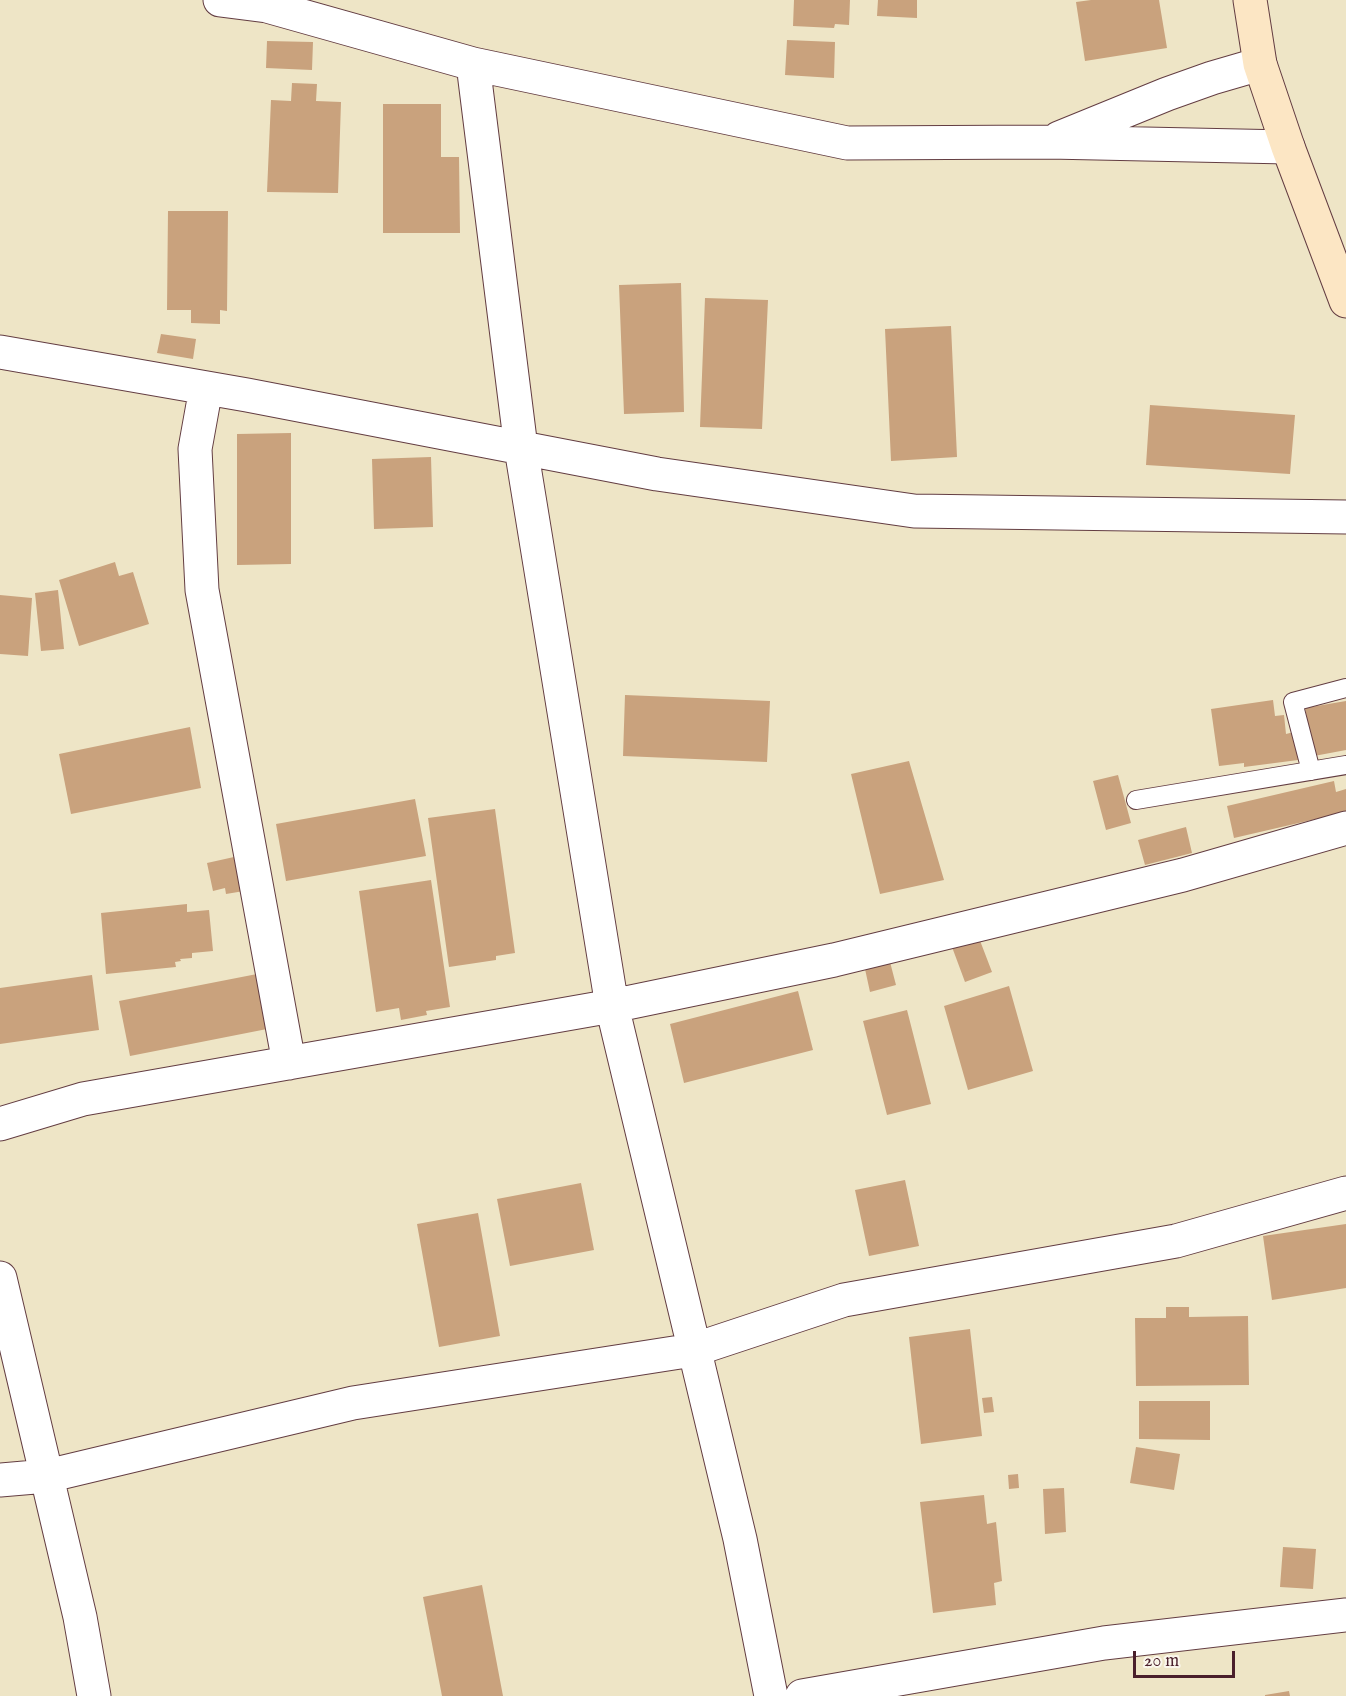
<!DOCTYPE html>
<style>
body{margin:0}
#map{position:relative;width:1346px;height:1696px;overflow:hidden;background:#eee5c6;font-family:"IM FELL English",serif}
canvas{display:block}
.scale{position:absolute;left:1133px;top:1651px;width:102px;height:27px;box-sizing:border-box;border:3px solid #4a1f2b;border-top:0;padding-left:8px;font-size:18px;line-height:21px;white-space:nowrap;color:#4a1f2b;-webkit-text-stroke:4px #fbf7ec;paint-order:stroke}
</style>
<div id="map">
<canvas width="1346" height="1696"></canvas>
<div class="scale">20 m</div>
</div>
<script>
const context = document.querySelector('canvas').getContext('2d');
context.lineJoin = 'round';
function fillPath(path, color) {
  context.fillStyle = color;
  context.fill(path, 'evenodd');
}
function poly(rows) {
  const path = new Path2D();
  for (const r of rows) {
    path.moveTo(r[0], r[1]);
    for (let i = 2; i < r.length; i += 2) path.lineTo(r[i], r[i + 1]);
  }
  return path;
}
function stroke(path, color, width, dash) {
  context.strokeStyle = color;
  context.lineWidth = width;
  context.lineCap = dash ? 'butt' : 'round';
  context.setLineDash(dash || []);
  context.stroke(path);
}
const building = poly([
 [794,0,850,0,849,25,835,24,834,28,793,26],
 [878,0,917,0,917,18,877,16],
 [1091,0,1159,0,1167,48,1085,61,1076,2],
 [787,40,835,42,834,78,785,75],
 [267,41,313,42,312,70,266,68],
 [292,83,317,84,316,101,341,102,338,193,267,192,271,100,291,101],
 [383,104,441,104,441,157,459,157,460,233,383,233],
 [168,211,228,211,227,311,220,310,220,324,191,323,191,310,167,310],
 [681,283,684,412,624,414,619,285],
 [705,298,768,300,762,429,700,427],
 [951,326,957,457,891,461,885,329],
 [161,334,196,339,193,359,157,353],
 [1150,405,1295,415,1290,474,1146,465],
 [291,433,291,564,237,565,237,434],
 [431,457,433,527,374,529,372,459],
 [115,562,119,576,133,572,149,624,79,646,59,580],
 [58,590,64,649,41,651,35,593],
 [0,595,32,598,28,656,0,654],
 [625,695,770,701,767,762,623,756],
 [1273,700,1275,716,1284,715,1286,734,1294,732,1298,760,1244,767,1244,763,1219,766,1211,709],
 [1346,701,1346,750,1314,756,1305,708],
 [190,727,201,788,71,814,59,754],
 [909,761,944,880,880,894,851,774],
 [1118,775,1131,823,1106,830,1093,781],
 [1334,781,1336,792,1346,789,1346,812,1234,838,1227,806],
 [415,799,426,856,286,881,276,824],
 [495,809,515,953,496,956,496,960,449,967,428,818],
 [1186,827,1192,853,1145,865,1138,840],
 [243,855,250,890,226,894,225,888,213,891,207,863],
 [431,880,450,1007,426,1011,427,1015,401,1020,399,1008,376,1012,359,891],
 [187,904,187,912,209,910,213,951,192,953,192,958,180,959,181,961,175,962,176,967,106,974,101,913],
 [979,938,992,972,965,982,952,947],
 [890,962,896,985,870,992,865,969],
 [257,974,267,1029,130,1056,119,1001],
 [92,975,99,1030,0,1044,0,988],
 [1009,986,1033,1071,968,1090,944,1006],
 [798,991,813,1050,684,1083,670,1024],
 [907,1010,931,1104,887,1115,863,1021],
 [905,1180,919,1246,869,1256,855,1190],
 [581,1183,594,1250,510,1266,497,1199],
 [478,1213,500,1336,439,1347,417,1224],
 [1346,1224,1346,1288,1272,1300,1263,1236],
 [1166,1307,1189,1307,1189,1317,1248,1316,1249,1385,1136,1386,1135,1318,1166,1318],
 [970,1329,982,1436,921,1444,909,1337],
 [992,1397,994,1412,984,1413,982,1398],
 [1139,1401,1210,1401,1210,1440,1139,1439],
 [1136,1447,1180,1454,1174,1490,1130,1483],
 [1018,1474,1019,1488,1009,1489,1008,1475],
 [1064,1488,1066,1532,1045,1534,1043,1489],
 [984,1495,987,1524,996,1522,1002,1581,994,1583,996,1605,933,1613,920,1502],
 [1283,1547,1316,1549,1313,1589,1280,1587],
 [482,1585,503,1696,442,1696,423,1597],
 [1289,1691,1290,1696,1265,1696,1265,1695]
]);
const lane = poly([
 [1311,771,1293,702,1346,688],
 [1136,800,1346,765]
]);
const street = poly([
 [220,0,267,6,473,64,847,143,1049,142,1288,147],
 [473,64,521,448,612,1006,740,1539,771,1696],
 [1059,138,1167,94,1212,78,1260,64],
 [0,352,247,395,657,474,914,511,1346,517],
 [206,388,195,449,202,590,289,1063],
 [0,1124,83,1099,612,1006,834,960,1183,875,1346,828],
 [0,1278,80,1617,94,1696],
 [0,1480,47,1476,353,1403,693,1350,844,1300,1176,1241,1346,1193],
 [802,1696,1104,1643,1346,1615]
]);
const secondary = poly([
 [1250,0,1260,64,1288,147,1346,301]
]);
fillPath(building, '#c9a27d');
stroke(lane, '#633d42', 20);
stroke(street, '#633d42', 35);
stroke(secondary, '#633d42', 35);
stroke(lane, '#fff', 18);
stroke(street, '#fff', 33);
stroke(secondary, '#fce6c4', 33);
</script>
